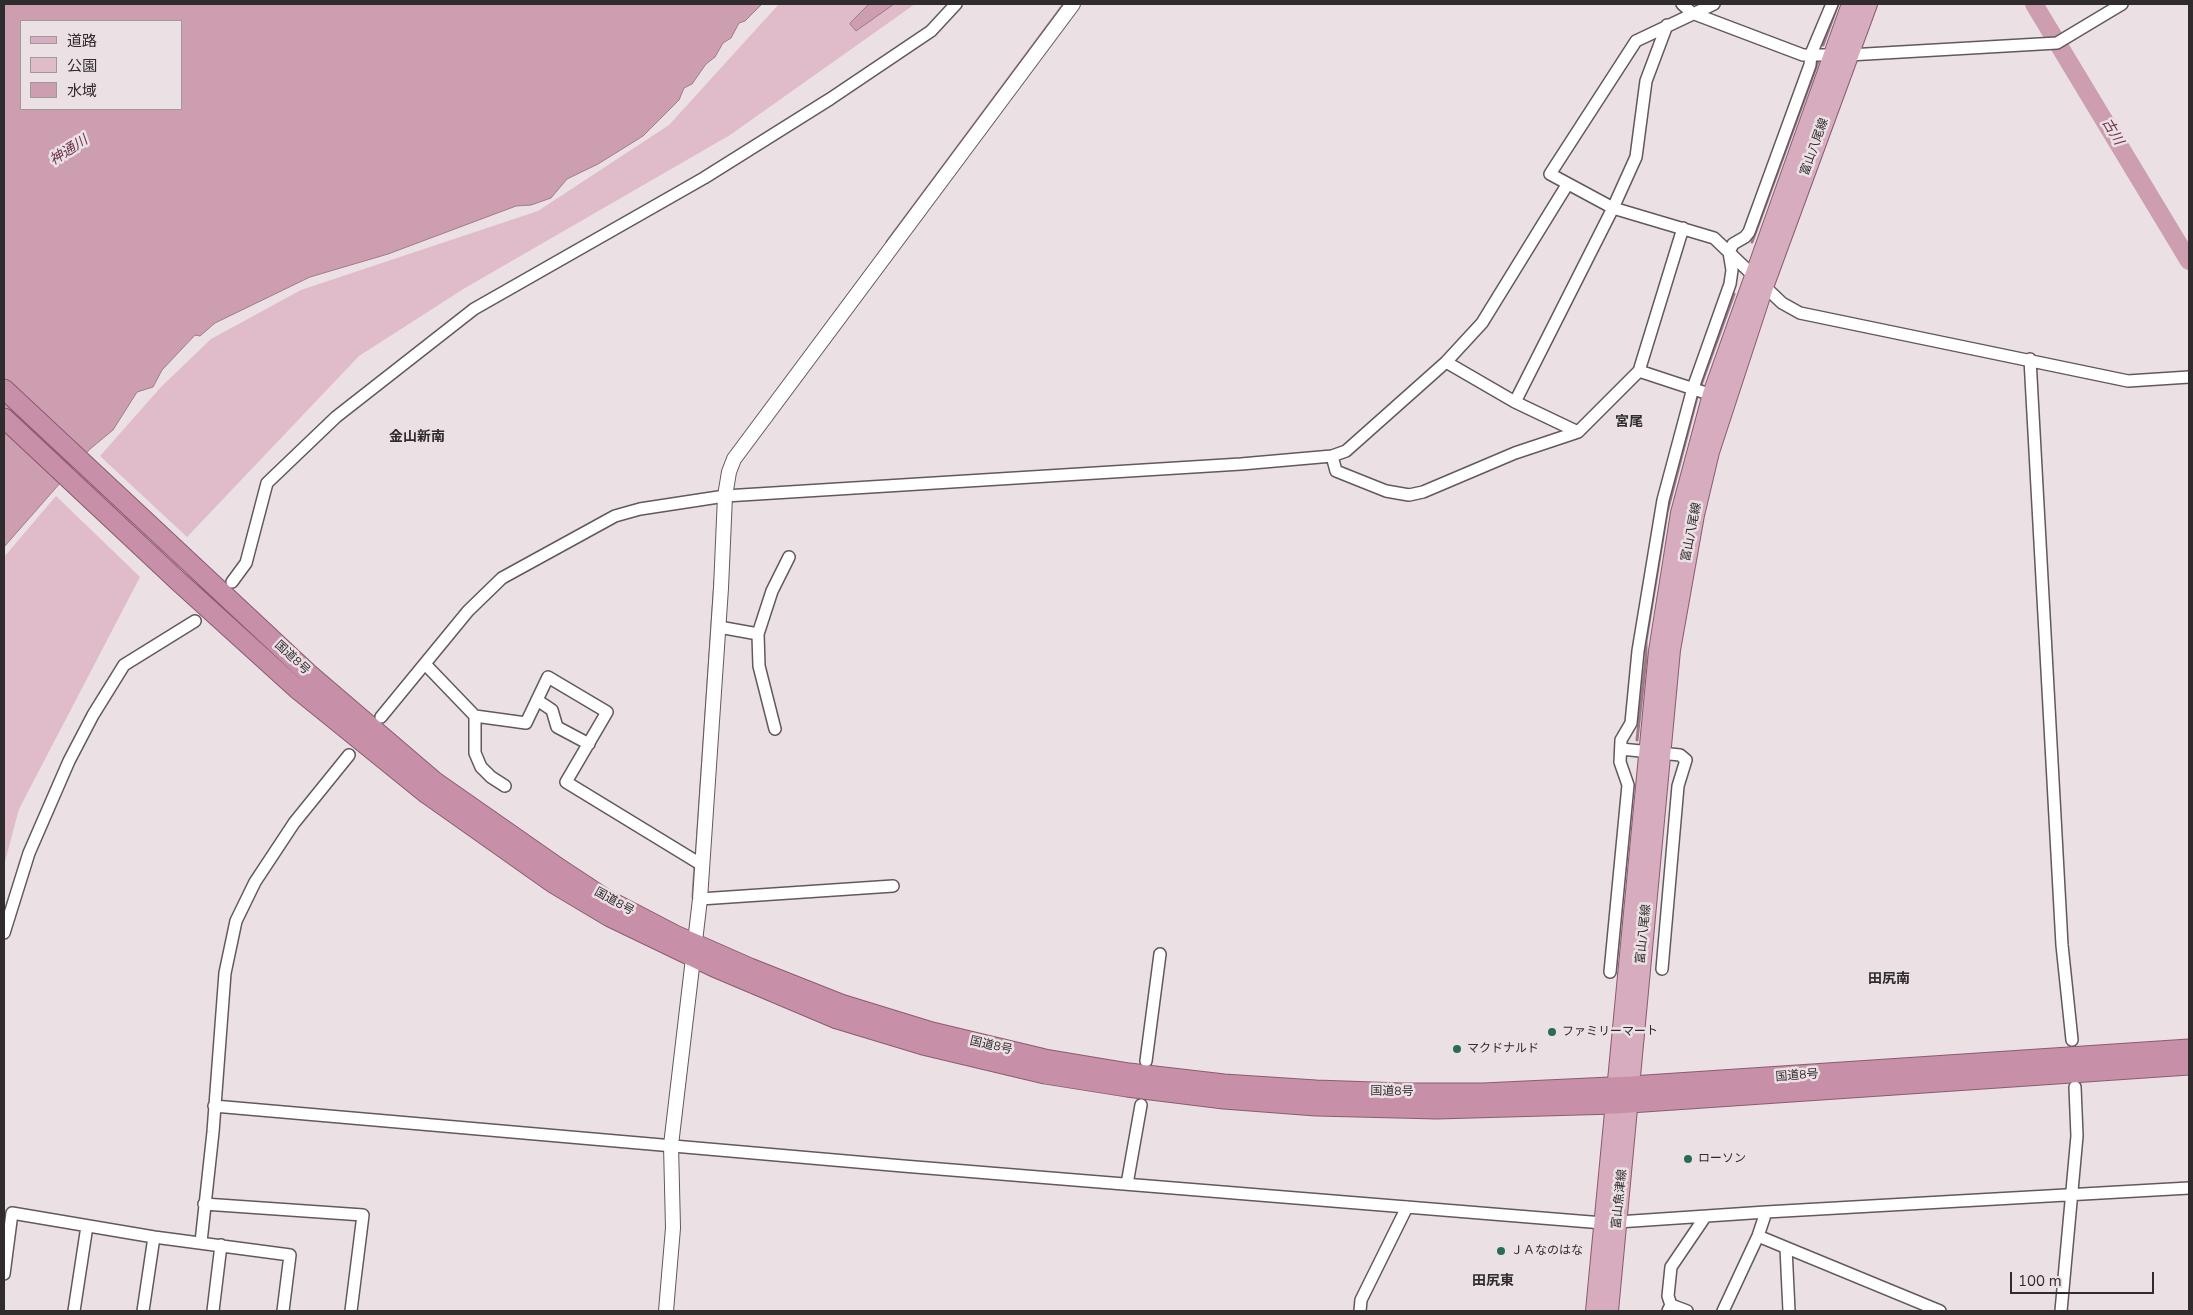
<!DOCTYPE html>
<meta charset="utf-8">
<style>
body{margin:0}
#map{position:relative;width:2193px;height:1315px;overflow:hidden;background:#ebe0e4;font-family:"Nunito Sans","Noto Sans JP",sans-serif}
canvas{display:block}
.frame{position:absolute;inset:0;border:5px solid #302c2e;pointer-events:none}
.legend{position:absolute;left:20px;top:20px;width:162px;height:90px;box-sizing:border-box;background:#ebe0e4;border:1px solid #a0989b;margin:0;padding:6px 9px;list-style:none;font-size:15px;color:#302c2e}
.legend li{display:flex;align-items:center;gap:10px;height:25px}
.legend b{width:25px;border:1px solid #a0989b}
.scale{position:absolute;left:2010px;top:1272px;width:144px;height:22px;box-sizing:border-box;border:2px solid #302c2e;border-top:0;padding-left:6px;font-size:15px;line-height:18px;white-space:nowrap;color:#302c2e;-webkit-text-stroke:4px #ebe0e4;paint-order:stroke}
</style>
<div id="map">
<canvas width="2193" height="1315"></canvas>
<div class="frame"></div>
<ul class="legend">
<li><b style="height:6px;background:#d6acbe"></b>道路</li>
<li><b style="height:14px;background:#e0bbc9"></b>公園</li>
<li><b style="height:14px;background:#cd9db0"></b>水域</li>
</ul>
<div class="scale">100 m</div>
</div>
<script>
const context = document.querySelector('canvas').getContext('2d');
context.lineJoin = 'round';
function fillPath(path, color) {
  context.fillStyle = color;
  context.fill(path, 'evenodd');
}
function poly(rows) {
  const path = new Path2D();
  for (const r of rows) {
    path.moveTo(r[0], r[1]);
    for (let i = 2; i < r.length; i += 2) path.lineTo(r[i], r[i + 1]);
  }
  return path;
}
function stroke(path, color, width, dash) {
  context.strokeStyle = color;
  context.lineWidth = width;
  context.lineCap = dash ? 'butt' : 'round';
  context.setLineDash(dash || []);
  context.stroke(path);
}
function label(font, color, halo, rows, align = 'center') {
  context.font = font + ' "Nunito Sans","Noto Sans JP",sans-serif';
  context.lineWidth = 5;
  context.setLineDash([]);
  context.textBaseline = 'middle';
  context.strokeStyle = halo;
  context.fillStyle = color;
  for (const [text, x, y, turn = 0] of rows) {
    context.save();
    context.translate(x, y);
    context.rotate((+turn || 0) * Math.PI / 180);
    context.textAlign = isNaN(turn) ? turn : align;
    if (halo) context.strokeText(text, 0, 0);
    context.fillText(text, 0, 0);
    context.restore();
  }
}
const green = poly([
 [779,4,915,4,730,135,465,288,359,356,187,537,100,456,161,387,211,339,301,290,538,211,669,125],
 [56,496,140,577,19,809,4,865,4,557]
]);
const water = poly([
 [4,4,762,4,745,21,739,23,731,38,723,43,715,57,706,64,692,84,684,88,679,100,643,136,598,164,567,179,551,198,531,205,516,206,388,254,310,277,215,323,200,336,195,335,162,370,153,387,137,392,113,430,90,449,4,547,4,4],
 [21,21,181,21,181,109,21,109,21,21],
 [869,4,894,4,856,31,850,24,851,22,869,4]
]);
const stream = poly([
 [1823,45,1838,4],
 [887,242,1064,4],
 [1752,242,1819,59],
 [1637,740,1646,658,1646,641,1667,512,1698,393,1734,294],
 [696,858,715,580],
 [693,897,695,865]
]);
const river = poly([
 [2034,4,2189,261]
]);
const minor = poly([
 [1682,4,1692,13,1803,55,1849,55,2057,43,2122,4],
 [1714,4,1636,41,1550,174,1613,208,1714,238,1782,303,1800,313,2128,381,2189,377],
 [2030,359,2062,945,2072,1040],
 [1446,362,1515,402,1578,432],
 [1639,371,1683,228],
 [1515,402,1613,208,1636,157,1646,81,1667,25],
 [1332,456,1336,471,1386,491,1409,495,1423,492,1515,453,1578,432,1639,371,1718,397],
 [232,582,246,563,267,483,336,417,474,309,704,178,830,99,931,31,956,4],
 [719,627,758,634,759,666,775,729],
 [758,634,772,591,789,557],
 [425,664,475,716,526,723,548,677,607,712,566,782,702,865],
 [537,700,552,710,557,727,589,744],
 [475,716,475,753,481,767,491,777,505,786],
 [381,717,468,611,502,578,615,516,640,509,725,496,1241,464,1332,456,1346,451,1446,362,1482,323,1567,185],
 [1621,749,1680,755,1686,760,1678,786,1662,969],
 [700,899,893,886],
 [4,933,29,853,69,761,93,715,124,665,195,621],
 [1610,972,1628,785,1620,762,1621,740,1631,723,1638,651,1663,500,1693,388,1730,284,1732,270,1729,252,1733,244,1745,237,1749,232,1810,65,1811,54,1832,4],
 [1146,1061,1160,954],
 [214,1106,903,1166,1603,1223,1766,1212,2189,1188],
 [1127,1184,1141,1105],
 [204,1204,363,1215,351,1311],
 [1758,1236,1940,1311],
 [201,1242,213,1132,225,973,236,921,255,882,294,823,349,755],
 [1786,1248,1789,1311],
 [4,1274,12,1213,154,1237,290,1255,283,1311],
 [1671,1305,1687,1311],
 [74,1311,87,1226],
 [143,1311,154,1237],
 [213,1311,221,1245],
 [1360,1311,1361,1300,1407,1207],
 [1668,1311,1671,1305,1668,1296,1671,1267,1705,1217],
 [1723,1311,1758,1236,1766,1212],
 [2061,1311,2077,1136,2075,1087]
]);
const tertiary = poly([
 [666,1311,673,1228,671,1145,700,899,721,588,725,496,729,472,734,459,1073,4]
]);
const primary = poly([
 [1595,1311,1658,651,1680,513,1712,394,1851,4],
 [1609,1311,1671,650,1695,515,1710,452,1764,287,1868,4]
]);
const trunk = poly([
 [4,389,309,674,434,781,560,869,604,898,675,935,750,968,841,1004,932,1032,1045,1059,1129,1073,1224,1084,1316,1090,1402,1093,1483,1093,1631,1086,2189,1049],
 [4,418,178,581,296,688,427,794,553,883,610,917,714,967,837,1019,923,1045,1045,1074,1127,1087,1224,1099,1316,1106,1437,1109,1615,1104,2189,1065]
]);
const markers = [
 [1552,1032,5,"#2a6a59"],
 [1457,1049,5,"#2a6a59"],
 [1688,1159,5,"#2a6a59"],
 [1501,1251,5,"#2a6a59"]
];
const streetNames = [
 ["富山八尾線",1815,147,-70],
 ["富山八尾線",1692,532,-79],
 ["国道8号",292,658,43],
 ["国道8号",614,902,29],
 ["富山八尾線",1644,934,-84],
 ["国道8号",991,1046,13],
 ["国道8号",1797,1076,-4],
 ["国道8号",1392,1092,1],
 ["富山魚津線",1620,1199,-84]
];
const poiNames = [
 ["ファミリーマート",1562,1032],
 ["マクドナルド",1467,1049],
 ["ローソン",1698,1159],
 ["ＪＡなのはな",1511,1251]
];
const waterNames = [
 ["古川",2112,132,59],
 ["神通川",69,151,-33]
];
const neighbourhoodNames = [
 ["宮尾",1629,423],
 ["金山新南",417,438],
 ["田尻南",1889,980],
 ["田尻東",1493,1282]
];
fillPath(green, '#e0bbc9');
fillPath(water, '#cd9db0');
stroke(water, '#9e7b89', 1);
stroke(stream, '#9e7b89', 3);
stroke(river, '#cd9db0', 18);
stroke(minor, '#62595d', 14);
stroke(tertiary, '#62595d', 16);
stroke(primary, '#8a5b70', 20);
stroke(trunk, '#8a5b70', 21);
stroke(minor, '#fff', 11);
stroke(tertiary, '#fff', 14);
stroke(primary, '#d6acbe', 18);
stroke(trunk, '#c890a8', 19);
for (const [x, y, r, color] of markers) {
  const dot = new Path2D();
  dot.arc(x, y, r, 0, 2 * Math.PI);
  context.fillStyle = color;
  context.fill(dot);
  stroke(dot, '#ebe0e4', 2);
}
label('12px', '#302c2e', '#ebe0e4', streetNames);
label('12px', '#302c2e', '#ebe0e4', poiNames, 'left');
label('italic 14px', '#6c304c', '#ebe0e4', waterNames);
label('bold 14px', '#302c2e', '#ebe0e4', neighbourhoodNames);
</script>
